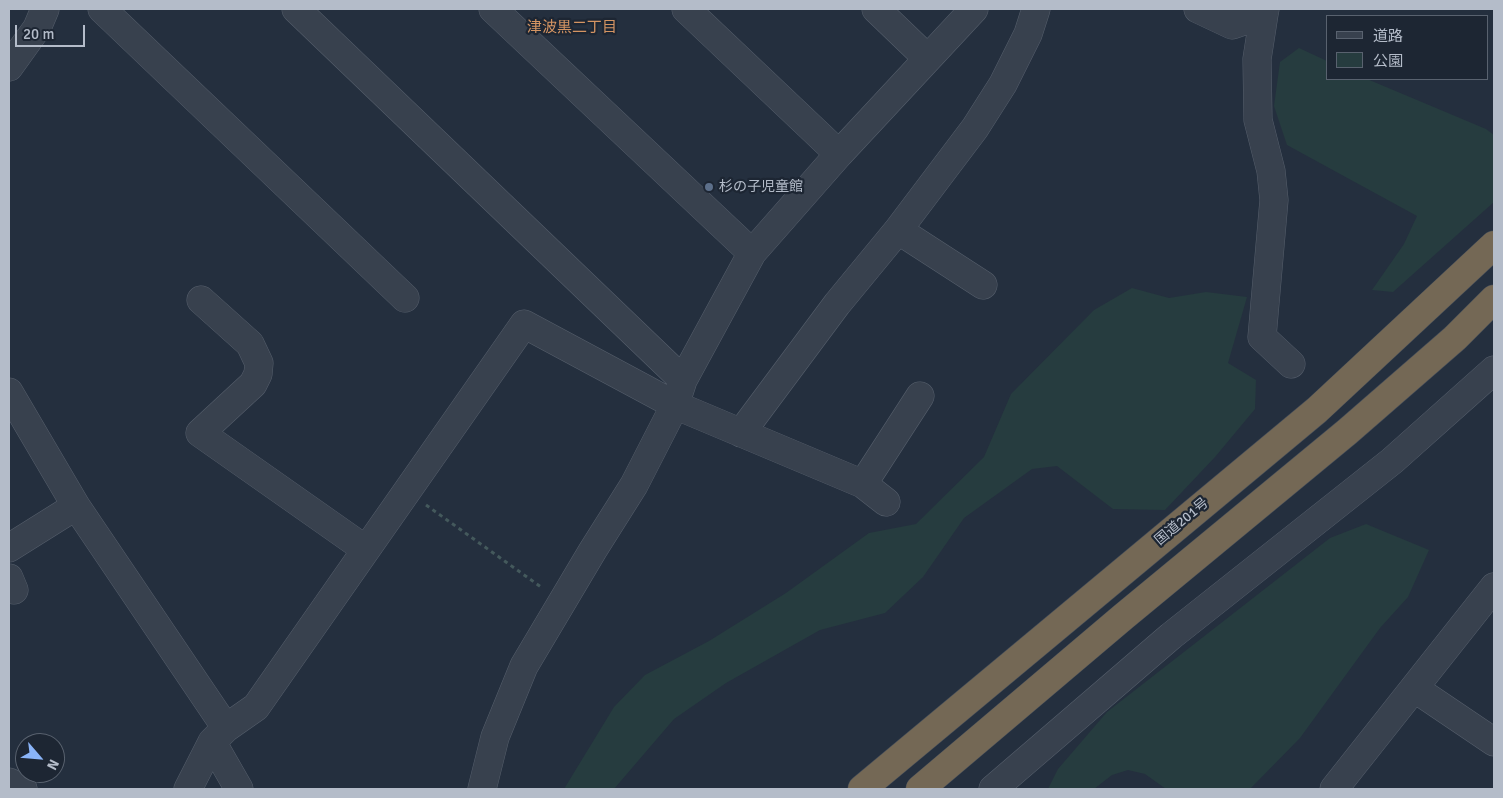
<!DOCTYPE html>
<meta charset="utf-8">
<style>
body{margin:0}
#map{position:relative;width:1503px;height:798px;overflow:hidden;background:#242f3e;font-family:Signika,"Noto Sans JP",sans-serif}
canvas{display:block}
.frame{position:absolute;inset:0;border:10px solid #b4bcc9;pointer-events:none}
.legend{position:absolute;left:1326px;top:15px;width:162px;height:65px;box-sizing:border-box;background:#1d2633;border:1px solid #59626f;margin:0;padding:6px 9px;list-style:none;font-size:15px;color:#b4bcc9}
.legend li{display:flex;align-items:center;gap:10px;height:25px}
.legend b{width:25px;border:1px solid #59626f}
.north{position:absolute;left:15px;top:733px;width:50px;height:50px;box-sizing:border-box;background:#1d2633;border:1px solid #59626f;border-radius:50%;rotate:117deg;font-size:14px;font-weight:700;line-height:20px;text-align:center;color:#b4bcc9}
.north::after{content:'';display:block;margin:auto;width:18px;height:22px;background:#8ab4f8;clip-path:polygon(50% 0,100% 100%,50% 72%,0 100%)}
.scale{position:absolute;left:15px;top:25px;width:70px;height:22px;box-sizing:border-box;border:2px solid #b4bcc9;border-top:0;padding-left:6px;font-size:15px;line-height:18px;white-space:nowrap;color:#b4bcc9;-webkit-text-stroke:4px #1d2633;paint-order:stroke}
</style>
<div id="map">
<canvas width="1503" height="798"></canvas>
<div class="frame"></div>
<ul class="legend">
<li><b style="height:6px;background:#38414e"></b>道路</li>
<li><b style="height:14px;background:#263c3f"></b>公園</li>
</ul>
<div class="north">N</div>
<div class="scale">20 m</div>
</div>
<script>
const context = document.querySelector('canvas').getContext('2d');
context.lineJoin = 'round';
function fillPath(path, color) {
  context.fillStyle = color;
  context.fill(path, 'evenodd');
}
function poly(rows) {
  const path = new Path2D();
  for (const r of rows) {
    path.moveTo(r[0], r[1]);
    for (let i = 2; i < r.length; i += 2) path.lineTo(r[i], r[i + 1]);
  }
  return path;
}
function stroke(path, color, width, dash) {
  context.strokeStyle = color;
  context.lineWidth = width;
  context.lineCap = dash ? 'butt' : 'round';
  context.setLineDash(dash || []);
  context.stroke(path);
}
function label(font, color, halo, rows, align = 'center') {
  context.font = font + ' Signika,"Noto Sans JP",sans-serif';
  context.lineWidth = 4.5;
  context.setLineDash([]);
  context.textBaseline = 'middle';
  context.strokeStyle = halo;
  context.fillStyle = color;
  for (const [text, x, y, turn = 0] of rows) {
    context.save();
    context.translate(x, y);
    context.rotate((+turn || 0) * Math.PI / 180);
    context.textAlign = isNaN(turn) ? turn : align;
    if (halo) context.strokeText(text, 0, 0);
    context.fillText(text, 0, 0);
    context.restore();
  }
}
const green = poly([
 [1299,48,1327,61,1327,79,1367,79,1486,129,1494,135,1494,202,1393,292,1372,290,1404,244,1417,216,1287,145,1274,106,1280,62],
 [1132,288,1169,298,1206,292,1247,297,1228,363,1256,380,1255,409,1215,457,1165,510,1113,509,1057,466,1032,469,964,518,923,577,885,613,820,630,726,683,674,719,614,789,564,789,614,707,645,675,709,641,786,593,869,533,916,524,984,457,1011,394,1094,310],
 [1366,524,1429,550,1408,597,1380,628,1300,738,1250,789,1166,789,1145,774,1128,770,1112,775,1094,789,1048,789,1058,769,1107,712,1330,538]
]);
const path = poly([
 [426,505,541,587]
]);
const minor = poly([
 [102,9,405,298],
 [296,9,683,380],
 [493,9,752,253],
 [686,9,839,154],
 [876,9,927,58],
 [1198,9,1232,25,1264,14,1265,9],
 [1264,14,1257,59,1258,120,1271,171,1274,200,1262,337,1291,364],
 [9,67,37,28,45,9],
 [898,230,983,285],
 [201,300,250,344,259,363,258,374,253,384,200,433,365,549],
 [9,392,76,506,226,728],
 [741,433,837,304,898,230,975,128,1003,84,1028,34,1036,9],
 [863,484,920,396],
 [9,548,76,506],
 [9,578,14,590],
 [1414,688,1494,742],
 [212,742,239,789],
 [9,782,23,789],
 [188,789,212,742,226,728,256,707,524,324,675,405,863,484,886,502],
 [482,789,495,737,524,666,593,550,634,485,675,405,683,380,752,253,839,154,974,9],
 [993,789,1171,636,1392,461,1494,370],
 [1334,789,1494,587]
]);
const highway = poly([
 [862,789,1317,410,1494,245],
 [920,789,1123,617,1347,432,1455,338,1494,299]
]);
const markers = [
 [709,187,5,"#5c6f8a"]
];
const poiNames = [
 ["杉の子児童館",719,187]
];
const streetNames = [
 ["国道201号",1182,522,-40]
];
const neighbourhoodNames = [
 ["津波黒二丁目",572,28]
];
fillPath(green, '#263c3f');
stroke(minor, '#565f6c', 29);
stroke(highway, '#434c59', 29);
stroke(path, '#44595c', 3, [4, 4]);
stroke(minor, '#38414e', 28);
stroke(highway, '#746855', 28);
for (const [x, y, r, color] of markers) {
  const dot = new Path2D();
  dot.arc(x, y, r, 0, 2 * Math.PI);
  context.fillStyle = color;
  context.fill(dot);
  stroke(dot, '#1d2633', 2);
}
label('14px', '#b4bcc9', '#1d2633', poiNames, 'left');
label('14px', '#b4bcc9', '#1d2633', streetNames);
label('15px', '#d59563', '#1d2633', neighbourhoodNames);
</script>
